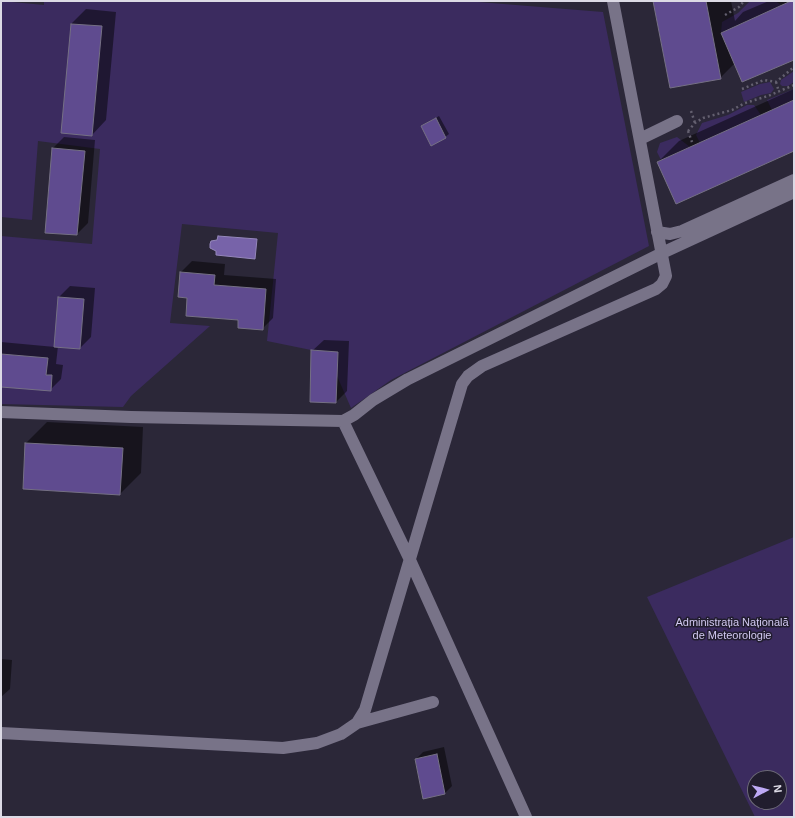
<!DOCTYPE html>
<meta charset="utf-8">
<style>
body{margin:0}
#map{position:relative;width:795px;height:818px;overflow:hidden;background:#2b2738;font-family:Arial,sans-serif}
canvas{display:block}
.frame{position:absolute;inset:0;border:2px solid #dcdae5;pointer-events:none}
.north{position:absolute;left:747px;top:770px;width:40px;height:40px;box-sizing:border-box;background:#211d2e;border:1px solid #6c6977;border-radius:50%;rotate:83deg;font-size:11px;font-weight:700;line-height:16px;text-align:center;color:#dcdae5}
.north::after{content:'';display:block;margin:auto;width:14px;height:18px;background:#bda9f5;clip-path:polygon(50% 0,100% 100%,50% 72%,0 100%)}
</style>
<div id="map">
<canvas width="795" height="818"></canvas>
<div class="frame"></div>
<div class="north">N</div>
</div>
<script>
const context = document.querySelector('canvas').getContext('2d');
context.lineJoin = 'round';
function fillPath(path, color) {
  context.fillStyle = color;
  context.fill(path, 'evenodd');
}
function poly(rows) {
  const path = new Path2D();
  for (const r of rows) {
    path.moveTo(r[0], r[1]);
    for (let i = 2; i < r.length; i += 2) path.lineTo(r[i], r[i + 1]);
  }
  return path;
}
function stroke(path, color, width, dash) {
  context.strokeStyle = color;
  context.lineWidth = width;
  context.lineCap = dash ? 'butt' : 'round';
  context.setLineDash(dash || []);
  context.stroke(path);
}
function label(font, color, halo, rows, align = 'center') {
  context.font = font + ' Arial,sans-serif';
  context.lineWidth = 3;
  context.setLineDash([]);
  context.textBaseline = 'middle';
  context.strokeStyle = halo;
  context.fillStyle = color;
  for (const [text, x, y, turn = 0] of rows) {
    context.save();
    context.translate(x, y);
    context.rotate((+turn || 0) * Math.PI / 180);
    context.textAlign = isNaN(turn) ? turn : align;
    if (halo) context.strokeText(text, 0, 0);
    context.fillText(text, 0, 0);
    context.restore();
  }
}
const green = poly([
 [1,1,44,5,44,1,466,1,603,12,649,246,391,380,351,408,337,376,338,352,311,350,267,341,278,233,182,224,170,323,210,326,131,396,123,407,1,404,1,236,92,244,100,149,38,141,32,220,1,217],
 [750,1,775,1,783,6,721,33,722,22,738,13],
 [794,71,794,82,788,86,782,86,780,84,781,80],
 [770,82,774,89,771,93,761,95,744,102,741,92,760,84],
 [794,89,794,100,772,110,767,100],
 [747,105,754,105,761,115,700,143,696,135,702,123,728,115],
 [677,137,690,147,661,160,657,152,660,143],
 [794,537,794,817,755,817,647,597],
 [755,778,779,778,779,802,755,802]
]);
const water = poly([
 [218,236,257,239,255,259,216,255,216,251,210,248,210,244,211,241,217,240,218,236]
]);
const shadow = poly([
 [654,1,731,1,735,21,743,12,769,1,794,1,794,59,735,63,720,78],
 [86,9,116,12,106,120,92,135,71,24],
 [794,89,794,150,658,162,679,141],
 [439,116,449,134,445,137,422,126],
 [64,137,95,140,88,223,77,234,53,148],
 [192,261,225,264,224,275,276,279,273,318,262,329,188,297,181,272],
 [70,286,95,288,91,337,80,348,58,346,56,364,63,365,61,379,50,390,1,386,1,342,55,347,59,297],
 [324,340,349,341,347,391,336,402,312,351],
 [47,422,143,427,141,473,120,494,24,489,26,443],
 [1,659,12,660,10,689,1,697],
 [444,747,452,786,445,793,424,798,416,759,423,752]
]);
const building = poly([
 [653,1,706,1,721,79,670,88,653,1],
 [791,1,794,1,794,60,742,82,721,33,791,1],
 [71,24,102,26,92,136,61,133,71,24],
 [794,100,794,151,676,204,657,162,794,100],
 [436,118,446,138,431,146,421,126,436,118],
 [52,148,85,151,77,235,45,233,52,148],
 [180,272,215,275,214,285,266,289,263,330,238,328,238,320,186,316,187,298,178,297,180,272],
 [58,297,84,299,80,349,54,347,58,297],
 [311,350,338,352,336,403,310,402,311,350],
 [1,354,48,358,46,375,52,375,51,391,1,387,1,354],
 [25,443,123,448,120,495,23,489,25,443],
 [437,754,445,794,423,799,415,759,437,754]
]);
const path = poly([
 [725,15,739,7,744,1],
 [776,82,779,92],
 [742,89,764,80,776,82,794,67],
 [691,111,695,123],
 [688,131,695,123,703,118,732,110,745,103,768,96,794,85],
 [688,131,692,142]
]);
const minor = poly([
 [640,139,677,121],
 [657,232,670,234,682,231,794,180],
 [1,412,131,417,343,421,354,415,373,400,408,379,662,253,794,192],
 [343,421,410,560,526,817],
 [357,723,433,702],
 [1,733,283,748,317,743,341,734,357,723,365,710,462,384,468,376,482,366,656,289,662,284,666,276,613,1]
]);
const parkNames = [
 ["Administrația Națională",732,623],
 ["de Meteorologie",732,636]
];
fillPath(green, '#3b2b5f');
fillPath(water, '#7763a9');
stroke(water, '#9587bb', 1);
fillPath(shadow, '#0007');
fillPath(building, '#5f4b8f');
stroke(building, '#757084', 1);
stroke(path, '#646070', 2.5, [2, 3]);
stroke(minor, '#787388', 12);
label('11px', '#d2c9f1', '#211d2e', parkNames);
</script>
